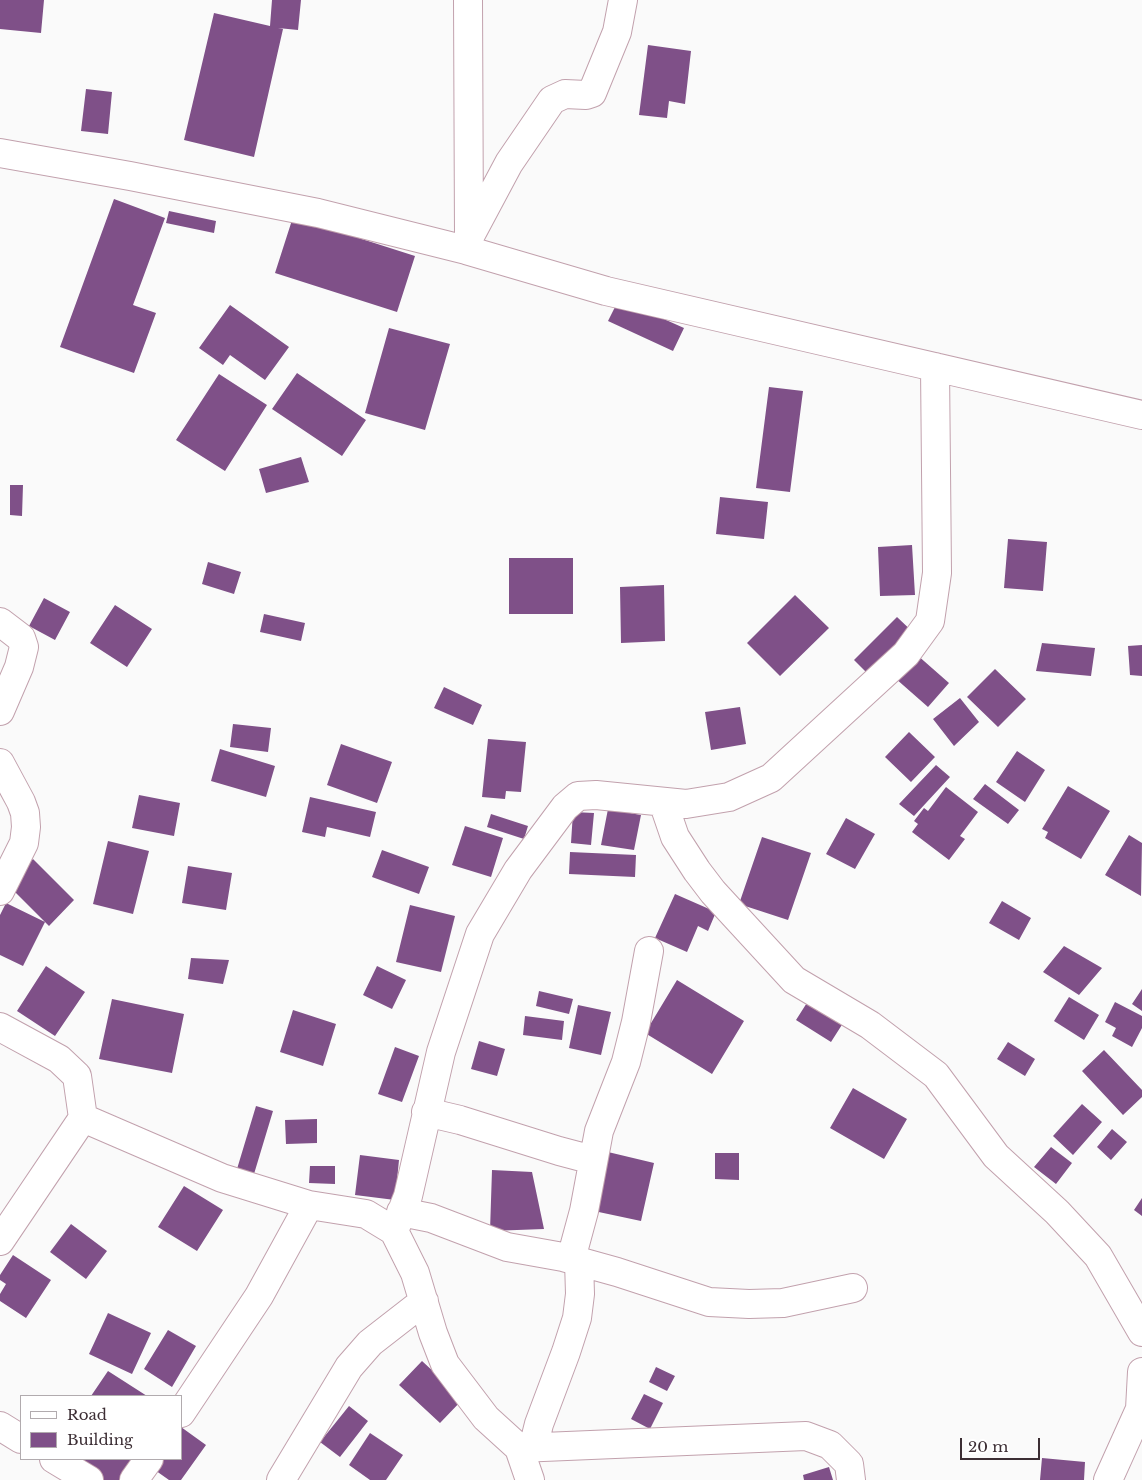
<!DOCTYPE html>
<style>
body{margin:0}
#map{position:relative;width:1142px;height:1480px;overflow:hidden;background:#fafafa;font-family:"Libre Baskerville",serif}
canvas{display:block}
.legend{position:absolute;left:20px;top:1395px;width:162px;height:65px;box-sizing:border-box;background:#fff;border:1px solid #b1abae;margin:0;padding:6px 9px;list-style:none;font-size:15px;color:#3c2e34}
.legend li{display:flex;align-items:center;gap:10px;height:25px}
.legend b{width:25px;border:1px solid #b1abae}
.scale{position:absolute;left:960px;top:1438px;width:80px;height:22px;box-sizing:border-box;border:2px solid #3c2e34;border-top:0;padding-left:6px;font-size:15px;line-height:18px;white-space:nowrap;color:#3c2e34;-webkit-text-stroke:4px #fff;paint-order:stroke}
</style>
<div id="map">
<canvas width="1142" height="1480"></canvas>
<ul class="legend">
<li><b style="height:6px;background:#fff"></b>Road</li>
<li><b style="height:14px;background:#7f5088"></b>Building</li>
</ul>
<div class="scale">20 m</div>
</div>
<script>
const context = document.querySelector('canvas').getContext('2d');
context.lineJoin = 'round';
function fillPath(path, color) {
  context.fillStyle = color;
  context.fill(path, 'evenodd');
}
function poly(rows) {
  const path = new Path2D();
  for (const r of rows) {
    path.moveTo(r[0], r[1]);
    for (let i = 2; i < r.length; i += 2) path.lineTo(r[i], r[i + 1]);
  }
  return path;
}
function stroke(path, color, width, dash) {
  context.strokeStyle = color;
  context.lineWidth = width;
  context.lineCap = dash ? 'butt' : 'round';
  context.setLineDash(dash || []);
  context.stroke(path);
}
const building = poly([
 [0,0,44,0,41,33,0,29],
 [272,0,301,0,298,30,278,28,283,29,254,157,184,140,214,13,270,26],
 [648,45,691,51,685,104,669,101,667,118,639,115],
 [86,89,112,92,108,134,81,131],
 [114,199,165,218,133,305,156,313,134,373,60,347],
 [169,211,216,221,214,233,166,223],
 [293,217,415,256,397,312,275,273],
 [619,299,684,328,673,351,608,321],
 [230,305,289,347,265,380,230,355,223,365,199,348],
 [389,328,450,344,425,430,365,413],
 [297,373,366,420,342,456,272,409],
 [219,374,267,405,225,471,176,440],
 [769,387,803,391,790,492,756,488],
 [301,457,309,482,266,493,259,469],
 [10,485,23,485,22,516,10,515],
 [720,497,768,502,764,539,716,534],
 [1008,539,1047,542,1043,591,1004,588],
 [912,545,915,595,880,596,878,547],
 [509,558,573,558,573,614,509,614],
 [208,562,241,572,234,594,202,584],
 [664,585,665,641,621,643,620,587],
 [795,595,829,628,780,676,747,643],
 [44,598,70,612,55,640,29,626],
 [115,605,152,629,127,667,90,643],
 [264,614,305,623,301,641,260,632],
 [897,617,917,636,874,680,854,660],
 [1042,643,1095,648,1091,676,1036,671],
 [1142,645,1142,676,1130,675,1128,646],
 [916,654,949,683,928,707,895,678],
 [995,669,1026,699,998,727,967,697],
 [444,687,482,705,473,725,434,708],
 [960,698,979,722,954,746,933,719],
 [740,707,746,744,711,750,705,712],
 [233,724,271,728,268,752,230,747],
 [909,732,935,757,911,782,885,757],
 [488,739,526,742,521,792,506,791,505,799,482,797],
 [341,744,392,762,377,803,327,785],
 [220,749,275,766,266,797,211,781],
 [1017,751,1045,770,1025,802,996,782],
 [936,765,950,777,914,816,899,804],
 [985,784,1019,810,1008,824,973,799],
 [1068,786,1110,811,1081,859,1045,838,1048,832,1042,829],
 [946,787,978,812,960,836,965,839,949,860,912,832,918,824,914,821,924,808,928,811],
 [139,795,180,803,174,836,132,828],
 [310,797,376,812,370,837,327,827,325,837,302,832],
 [608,809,641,815,634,850,601,845],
 [573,812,594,813,591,845,571,843],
 [491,814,528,826,524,839,487,827],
 [846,818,875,834,855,869,826,854],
 [465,826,503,838,491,877,452,865],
 [1129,835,1142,843,1141,896,1105,875],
 [762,837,811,853,788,920,739,904],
 [108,841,149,851,133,914,93,904],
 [382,850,429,867,419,894,372,877],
 [570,852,636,855,635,877,569,874],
 [33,859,74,900,49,926,45,922,23,966,0,955,0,915,6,903,45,922,7,884],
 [188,866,232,873,226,910,182,903],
 [675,894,716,912,708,931,698,926,687,952,655,938],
 [1002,901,1031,918,1019,940,989,923],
 [410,905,455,916,441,972,396,962],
 [1064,946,1102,968,1079,995,1043,972],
 [191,958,229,960,223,984,188,979],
 [46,966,85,992,55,1036,17,1011],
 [377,966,406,980,392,1009,363,995],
 [677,980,744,1021,712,1074,645,1033],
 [1142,989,1142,1011,1132,1004],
 [539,991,573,999,569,1014,536,1006],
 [1069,997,1099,1015,1084,1040,1054,1021],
 [810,998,845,1020,831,1042,796,1020],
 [112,999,184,1014,172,1073,99,1059],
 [1115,1002,1142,1016,1142,1028,1132,1047,1112,1036,1116,1028,1105,1022],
 [578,1005,611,1012,601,1055,569,1048],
 [293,1010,336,1024,323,1066,280,1052],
 [525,1016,564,1021,562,1040,523,1035],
 [479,1041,505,1049,497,1076,471,1069],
 [1008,1042,1035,1059,1025,1076,997,1059],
 [395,1047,419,1056,402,1102,378,1094],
 [1104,1050,1142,1090,1142,1097,1123,1115,1082,1071],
 [853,1088,907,1119,884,1159,830,1128],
 [1082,1104,1102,1122,1073,1155,1053,1136],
 [256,1106,273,1111,254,1174,237,1169],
 [317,1119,317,1143,286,1144,285,1120],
 [1112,1129,1127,1142,1111,1160,1097,1147],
 [1051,1147,1072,1163,1056,1184,1034,1167],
 [608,1152,654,1163,641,1221,594,1211],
 [715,1153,739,1153,739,1180,715,1179],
 [360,1155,399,1160,395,1200,355,1195],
 [310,1166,335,1166,335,1184,309,1183],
 [492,1170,532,1172,544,1229,490,1231],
 [184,1186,223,1210,197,1251,158,1227],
 [1142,1198,1142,1216,1134,1210],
 [71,1224,107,1251,86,1279,50,1252],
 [13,1255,51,1280,26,1318,0,1301,0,1294,6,1284,0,1280,0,1275],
 [108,1313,151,1333,132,1374,89,1354],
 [168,1330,196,1346,172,1387,144,1369],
 [422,1361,463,1399,440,1423,399,1385],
 [656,1367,675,1376,667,1391,649,1382],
 [108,1371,147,1396,91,1396],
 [644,1394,663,1403,650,1429,631,1419],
 [349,1406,368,1421,340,1457,320,1442],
 [181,1427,206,1445,181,1480,169,1480,152,1468,158,1459,181,1459],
 [370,1433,403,1455,386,1480,370,1480,349,1465],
 [1042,1458,1085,1462,1084,1480,1040,1480],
 [80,1459,141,1459,122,1480,98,1480],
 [829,1467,833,1480,804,1480,803,1475]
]);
const street = poly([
 [468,0,469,236],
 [0,153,130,176,318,213,466,250,606,291,1142,415],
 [469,238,509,163,552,100,565,94,586,95,592,93,617,32,623,0],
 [0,622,21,638,24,647,19,667,0,711],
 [0,763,21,802,25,813,26,827,24,843,0,891],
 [663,802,675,837,697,871,713,892,794,980,870,1025,936,1075,996,1156,1057,1212,1098,1256,1142,1332],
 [0,1027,59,1059,77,1076,83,1118,222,1178,309,1205,366,1214,394,1231,415,1273,433,1333,445,1364,486,1418,519,1448,530,1480],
 [426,1112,460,1120,559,1151,593,1160],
 [401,1212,431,1218,507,1247,563,1257,617,1272,709,1302,749,1304,783,1303,853,1288],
 [394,1231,408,1196,441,1052,480,934,518,870,565,807,578,796,596,795,686,804,729,797,771,778,906,654,930,621,937,573,935,367],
 [0,1241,83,1118],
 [571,1259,584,1211,599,1131,626,1062,636,1022,649,951],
 [181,1413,259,1296,309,1205],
 [0,1426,21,1439],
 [519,1448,806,1436,830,1445,849,1464,851,1480],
 [533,1448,539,1424,566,1352,577,1318,580,1294,579,1261],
 [54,1459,89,1480],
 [134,1480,149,1459],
 [281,1480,349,1367,370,1343,424,1301],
 [1108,1480,1140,1409,1142,1372]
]);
fillPath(building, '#7f5088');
stroke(street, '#c2a1ad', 30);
stroke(street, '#fff', 28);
</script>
